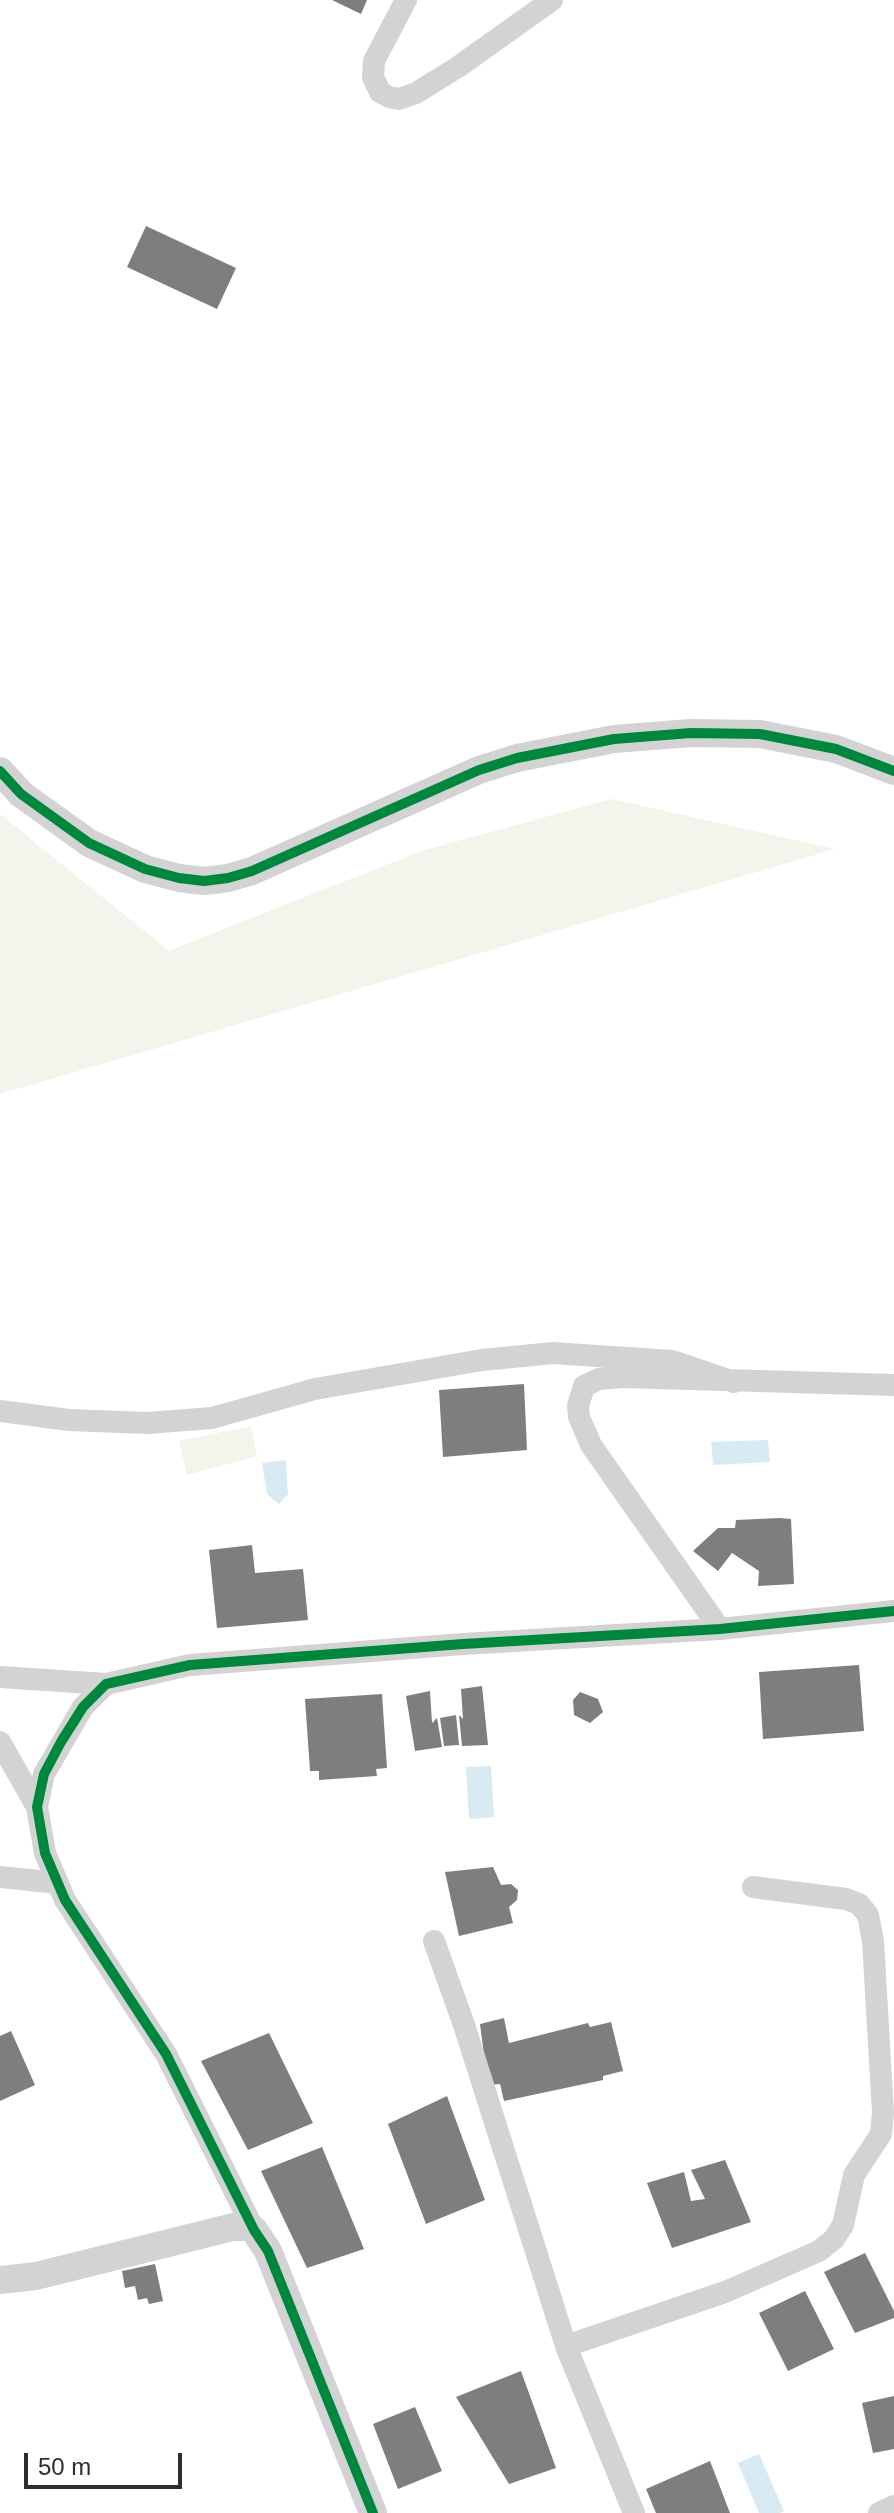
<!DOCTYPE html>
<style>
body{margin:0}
#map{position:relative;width:894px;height:2513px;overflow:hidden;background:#fff;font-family:Arial,sans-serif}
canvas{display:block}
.scale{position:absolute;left:24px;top:2453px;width:158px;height:36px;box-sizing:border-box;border:4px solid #2e2e2e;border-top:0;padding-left:10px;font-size:24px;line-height:28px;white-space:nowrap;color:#2e2e2e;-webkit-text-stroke:6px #fff;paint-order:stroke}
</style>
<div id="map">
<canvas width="894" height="2513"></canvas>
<div class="scale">50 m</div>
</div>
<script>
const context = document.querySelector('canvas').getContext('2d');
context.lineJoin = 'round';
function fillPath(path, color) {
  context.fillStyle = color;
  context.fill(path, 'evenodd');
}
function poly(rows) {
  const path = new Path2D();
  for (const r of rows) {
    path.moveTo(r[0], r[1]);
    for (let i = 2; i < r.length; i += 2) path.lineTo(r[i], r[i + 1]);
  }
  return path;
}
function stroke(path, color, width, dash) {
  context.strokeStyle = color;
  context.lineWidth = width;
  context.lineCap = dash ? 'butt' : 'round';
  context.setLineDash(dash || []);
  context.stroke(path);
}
const green = poly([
 [611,799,835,849,0,1094,0,814,169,951,421,851],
 [251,1426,257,1456,187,1475,179,1441]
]);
const water = poly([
 [768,1440,770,1462,713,1465,711,1442],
 [286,1460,288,1494,279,1504,267,1494,262,1463],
 [491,1766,494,1817,469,1819,466,1767],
 [759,2454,784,2511,780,2513,759,2513,738,2463]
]);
const building = poly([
 [332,0,367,0,361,14],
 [146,226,236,268,217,309,127,267],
 [524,1384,527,1450,443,1457,439,1390],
 [780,1518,791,1519,794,1584,758,1586,759,1571,732,1553,718,1571,693,1551,718,1528,735,1528,736,1520],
 [252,1545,255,1573,303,1569,308,1620,217,1628,209,1550],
 [859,1665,864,1731,763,1739,759,1672],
 [482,1686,488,1745,462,1746,459,1715,463,1719,461,1689],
 [430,1691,432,1723,437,1718,442,1747,415,1751,406,1696],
 [580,1692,598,1699,603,1712,590,1723,574,1715,573,1700],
 [382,1694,387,1768,376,1769,377,1776,319,1780,319,1771,310,1771,305,1699],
 [456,1715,459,1745,444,1746,440,1718],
 [493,1867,501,1885,511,1884,518,1890,517,1900,509,1907,513,1923,459,1936,445,1872],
 [504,2018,509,2043,588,2023,590,2027,611,2022,623,2071,603,2076,603,2080,504,2101,500,2084,488,2085,480,2024],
 [11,2031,35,2085,0,2101,0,2036],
 [269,2033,313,2123,248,2150,201,2061],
 [447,2096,485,2200,426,2224,388,2124],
 [322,2147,364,2249,307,2268,261,2171],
 [725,2160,751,2222,672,2248,647,2183,684,2172,691,2201,705,2199,691,2170],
 [865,2253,894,2311,894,2318,855,2333,824,2272],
 [155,2264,163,2301,149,2304,147,2298,138,2300,135,2286,125,2288,122,2271],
 [805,2291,834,2349,788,2371,759,2313],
 [521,2371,556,2468,509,2484,456,2397],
 [894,2396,894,2449,873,2453,862,2403],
 [415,2407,442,2471,398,2489,373,2424],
 [710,2461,730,2513,656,2513,646,2489]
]);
const minor = poly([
 [406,0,374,61,373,77,380,92,389,97,399,99,416,93,458,67,552,0],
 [0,1411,69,1420,147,1423,212,1418,315,1389,482,1360,553,1353,672,1361,734,1382],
 [720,1629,591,1445,579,1417,578,1406,584,1386,599,1379,623,1377,894,1385],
 [0,1677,106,1684],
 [0,1742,37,1807],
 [0,1877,57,1883],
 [434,1941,464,2025,566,2346,634,2513],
 [254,2230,166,2054,65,1900,45,1853,37,1807,44,1774,83,1707,106,1684,190,1665,463,1644,720,1629,894,1611],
 [566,2346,725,2292,819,2251,834,2239,843,2225,854,2175,881,2134,883,2113,873,1941,868,1915,859,1904,846,1899,753,1887],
 [879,2513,894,2506]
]);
const tertiary = poly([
 [0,771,21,794,89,843,145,869,179,878,204,881,228,878,252,871,479,770,517,758,614,739,691,733,760,734,836,749,894,771],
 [0,2280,36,2276,233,2227,248,2227,254,2230,268,2251,373,2513]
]);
const cycleway = poly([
 [0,771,21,794,89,843,145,869,179,878,204,881,228,878,252,871,479,770,517,758,614,739,691,733,760,734,836,749,894,771],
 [373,2513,268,2251,254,2230,166,2054,65,1900,45,1853,37,1807,44,1774,61,1742,83,1707,106,1684,190,1665,463,1644,720,1629,894,1611]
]);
fillPath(green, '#f1f5eb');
fillPath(water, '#d8ebf2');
fillPath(building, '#7e7e7e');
stroke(minor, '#d3d3d3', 22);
stroke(tertiary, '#d3d3d3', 28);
stroke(cycleway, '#00873e', 10);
</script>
